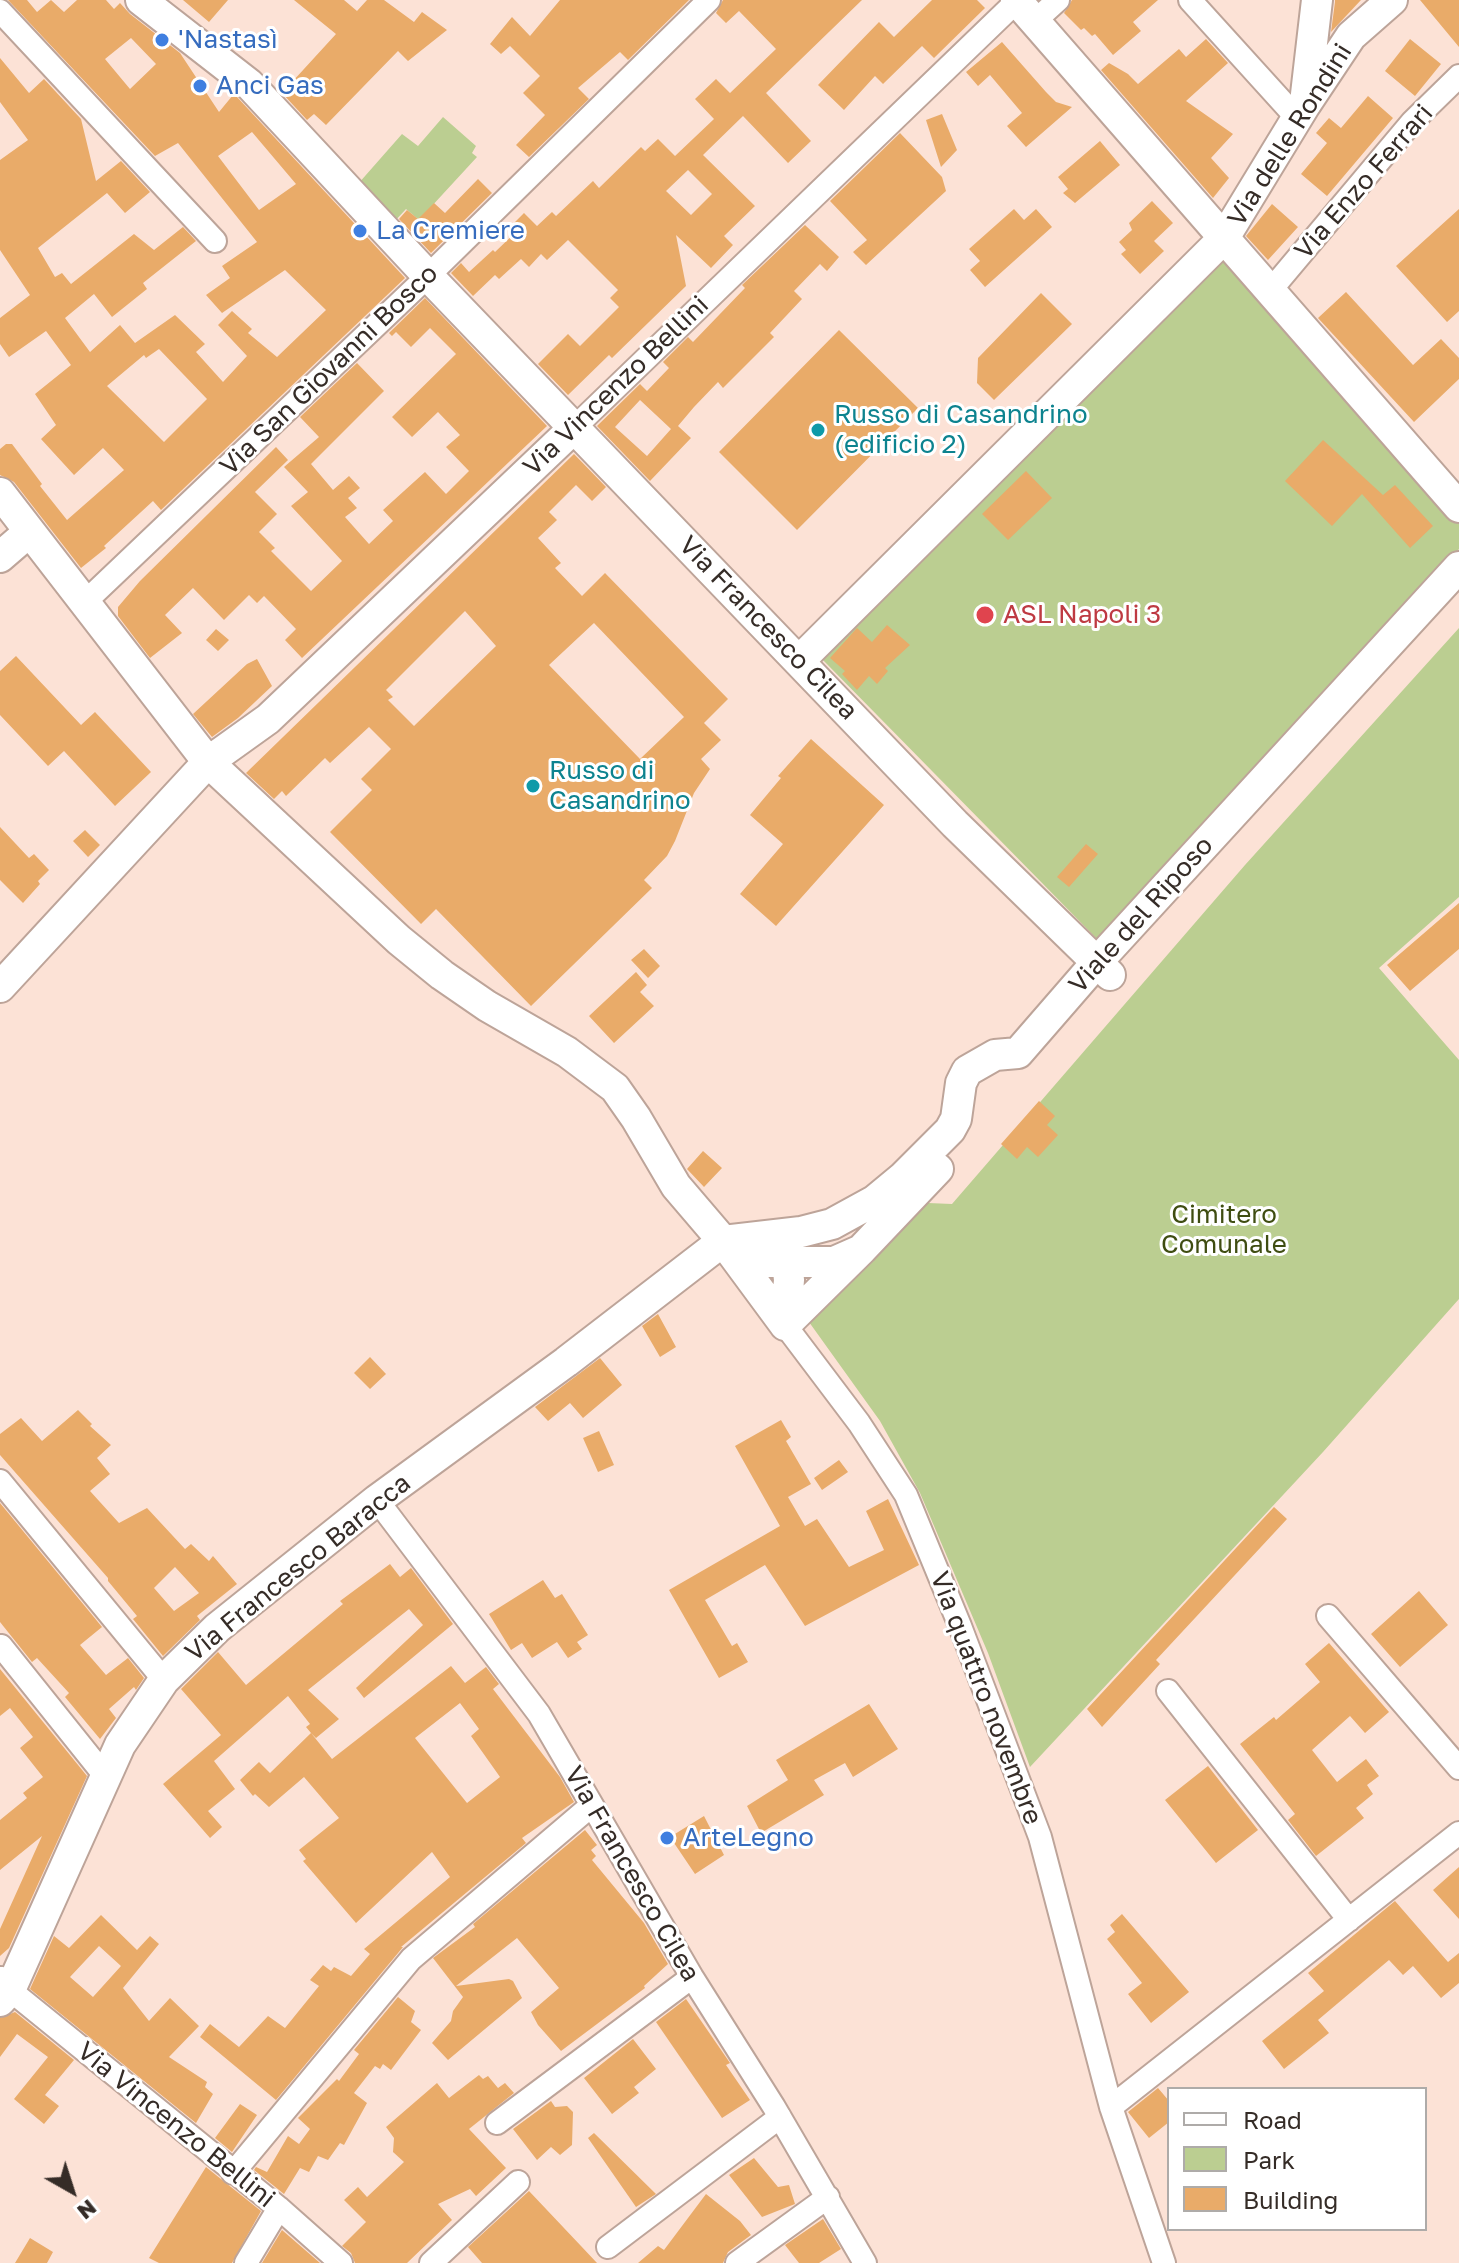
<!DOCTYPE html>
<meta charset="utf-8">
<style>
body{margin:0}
#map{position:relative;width:1459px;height:2263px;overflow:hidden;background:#fce2d6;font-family:"Golos Text",sans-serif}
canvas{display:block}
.legend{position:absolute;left:1167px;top:2087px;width:260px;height:144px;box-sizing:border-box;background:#fff;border:2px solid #aeaba9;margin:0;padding:10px 14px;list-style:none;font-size:24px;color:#352c27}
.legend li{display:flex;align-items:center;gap:16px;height:40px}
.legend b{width:40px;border:2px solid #aeaba9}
.north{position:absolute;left:32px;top:2151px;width:80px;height:80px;-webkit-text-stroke:6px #fff;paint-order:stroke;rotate:141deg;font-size:22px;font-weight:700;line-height:32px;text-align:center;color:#352c27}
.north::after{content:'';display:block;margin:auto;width:28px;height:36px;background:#352c27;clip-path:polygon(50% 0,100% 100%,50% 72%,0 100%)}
</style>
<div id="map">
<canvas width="1459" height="2263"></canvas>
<ul class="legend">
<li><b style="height:10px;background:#fff"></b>Road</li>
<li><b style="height:22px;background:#bbce91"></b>Park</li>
<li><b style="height:22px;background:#e9ab69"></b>Building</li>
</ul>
<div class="north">N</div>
</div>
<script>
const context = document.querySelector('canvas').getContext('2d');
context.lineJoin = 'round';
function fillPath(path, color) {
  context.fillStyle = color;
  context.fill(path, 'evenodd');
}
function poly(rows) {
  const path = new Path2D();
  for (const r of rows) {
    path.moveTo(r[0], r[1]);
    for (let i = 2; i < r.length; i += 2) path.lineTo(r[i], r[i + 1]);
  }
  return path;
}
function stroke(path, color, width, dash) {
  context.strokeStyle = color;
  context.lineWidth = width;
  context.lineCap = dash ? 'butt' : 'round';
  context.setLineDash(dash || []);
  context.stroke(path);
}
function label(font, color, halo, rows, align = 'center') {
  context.font = font + ' "Golos Text",sans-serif';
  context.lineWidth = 6;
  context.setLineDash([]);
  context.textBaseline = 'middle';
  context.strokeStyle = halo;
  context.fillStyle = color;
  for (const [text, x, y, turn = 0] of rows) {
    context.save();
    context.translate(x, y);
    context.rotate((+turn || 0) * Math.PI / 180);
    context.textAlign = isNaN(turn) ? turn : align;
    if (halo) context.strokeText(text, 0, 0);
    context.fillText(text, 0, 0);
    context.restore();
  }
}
const green = poly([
 [443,117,476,146,472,153,477,157,419,220,406,209,394,222,358,184,402,134,418,146],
 [1226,259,1459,522,1459,549,1100,942,821,658],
 [1459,628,1459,897,1379,968,1459,1060,1459,1299,1323,1452,1030,1767,988,1653,920,1493,880,1421,809,1322,928,1203,952,1204,1245,865]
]);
const building = poly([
 [8,0,27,0,37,12,51,0,64,12,77,0,106,0,114,9,120,3,130,14,180,53,219,112,233,95,237,97,405,278,161,510,153,501,104,546,106,548,81,568,14,482,0,475,0,449,6,444,12,444,42,484,40,486,67,520,124,470,103,448,74,475,41,439,56,425,35,394,71,365,46,331,9,357,0,344,0,318,30,295,0,250,0,160,28,140,0,102,0,58,29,93,44,79,81,119,96,181,121,161,150,192,125,213,107,193,38,248,55,277,62,273,71,284,134,234,154,250,183,227,196,241,143,283,147,289,112,317,94,294,65,318,90,352,120,325,135,343,175,315,205,344,196,352,223,382,247,356,218,325,232,311,252,329,248,333,277,357,326,310,285,270,222,313,206,295,230,278,222,266,257,242,178,143,155,156],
 [131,38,156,64,130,89,105,59],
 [252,132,296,184,259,210,218,156],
 [159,349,207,399,164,442,107,386,144,355,146,358],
 [183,0,228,0,209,22],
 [294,0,344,0,357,11,367,0,384,0,414,22,422,12,447,30,408,61,398,51,326,125,314,114,307,120,282,93,336,34],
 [560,0,689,0,628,60,620,52,578,88,589,99,529,157,516,145,545,115,523,93,540,76,510,46,501,54,490,44,512,17,530,36],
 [723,0,862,0,766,93,811,141,788,163,743,116,703,155,755,206,724,236,733,245,711,268,676,235,686,286,612,358,609,355,568,395,538,364,568,334,580,346,619,307,610,298,618,290,568,240,547,260,541,254,529,267,521,259,499,279,495,275,473,296,451,273,461,263,469,272,493,250,495,252,519,229,513,224,524,213,537,226,552,212,556,216,593,181,599,188,641,147,645,151,658,139,675,156,714,119,695,99,716,79,730,93,776,49,739,11,726,23,716,13],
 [688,170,712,194,691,215,666,191],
 [932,0,977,0,985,8,934,58,922,46,883,84,875,76,844,110,818,85,879,22,894,37],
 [1072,0,1158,0,1133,22,1141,31,1113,55,1095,34,1092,36,1084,28,1081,30,1064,13],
 [1335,0,1361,0,1331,32,1335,2],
 [1420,0,1459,0,1459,47],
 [1206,39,1228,63,1186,101,1233,134,1211,158,1229,178,1213,198,1101,70,1109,63,1128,74,1138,84,1179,49,1186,57],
 [1410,39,1441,64,1415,96,1385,71],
 [1002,42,1046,92,1056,102,1072,107,1026,147,1007,126,1022,113,990,75,978,86,966,72],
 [1368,96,1393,118,1327,196,1301,174,1327,143,1316,133,1329,118,1341,128],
 [942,114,957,150,941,167,926,120],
 [900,133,942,177,946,191,866,265,853,252,867,240,830,201],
 [1100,141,1120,165,1075,203,1063,193,1068,189,1058,177],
 [478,179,492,193,431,253,399,219,407,210,418,219,434,203,445,213],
 [1152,201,1173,223,1154,241,1164,251,1140,274,1121,254,1126,250,1119,242,1132,230,1129,223],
 [1272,204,1298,227,1268,260,1246,236],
 [1014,209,1024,220,1036,209,1052,227,985,287,970,270,980,261,969,249],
 [1459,209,1459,311,1447,322,1396,266],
 [805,225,839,257,827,271,820,264,794,291,802,299,770,333,774,337,723,388,718,382,694,407,678,426,691,438,650,481,597,426,640,384,647,391,669,368,663,362,688,337,693,342,745,288,742,285],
 [640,400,671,429,647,456,615,427],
 [1346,292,1413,365,1441,339,1459,358,1459,379,1414,422,1318,318],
 [1041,293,1072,324,994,400,977,383,978,358],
 [425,298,547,426,302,658,285,640,296,629,264,596,257,603,249,595,224,620,193,588,165,615,182,633,150,658,118,616,118,607,140,581,276,447,288,460,255,492,277,514,259,532,275,548,271,551,311,591,342,561,291,506,308,492,284,467,319,437,300,417,357,363,384,391,311,464,333,490,349,476,360,488,348,498,357,508,345,517,369,544,393,521,383,510,425,472,446,494,469,471,446,447,460,435,438,412,412,437,392,417,456,354,430,328,411,347,396,332,392,336,389,333],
 [839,330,918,408,797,530,719,452],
 [1323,440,1383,495,1395,485,1433,526,1410,548,1362,494,1332,526,1285,481],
 [574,454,606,487,592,501,576,485,549,512,557,520,538,538,561,563,555,568,582,596,605,573,728,699,704,723,721,740,701,759,710,769,694,793,675,841,667,856,644,880,652,888,531,1006,436,909,421,924,330,832,372,790,361,779,391,749,369,727,330,763,325,758,286,796,282,791,274,799,246,773],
 [465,611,496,646,414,726,388,700,393,697,386,690],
 [594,623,684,717,640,759,549,665],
 [1026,471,1052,498,1008,540,982,514],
 [887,625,910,645,885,668,888,671,877,684,869,676,857,690,842,674,845,671,830,658,857,628,872,642],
 [216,629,229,640,218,651,206,640],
 [16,656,81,725,95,712,151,772,115,806,64,751,48,766,0,715,0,671],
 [257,659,272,686,238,718,212,737,193,714,247,664],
 [811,739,884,805,776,926,740,894,783,844,750,815,781,778,778,776],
 [0,827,29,858,34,854,49,870,38,881,40,884,23,903,0,880],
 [85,830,100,845,88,857,73,841],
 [1086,844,1098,854,1069,887,1057,877],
 [1459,903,1459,949,1410,991,1387,965],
 [644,949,660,966,648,978,631,960],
 [636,972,647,985,640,992,654,1006,614,1043,589,1016],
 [1039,1101,1055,1116,1047,1125,1058,1135,1038,1157,1027,1147,1017,1159,1001,1144],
 [703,1151,722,1168,704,1187,687,1169],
 [658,1314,676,1347,660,1357,642,1326],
 [370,1357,386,1374,370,1389,354,1373],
 [600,1358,622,1385,583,1418,570,1403,548,1421,535,1407],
 [78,1410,92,1424,90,1426,111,1445,97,1458,110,1474,90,1491,119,1523,147,1508,185,1549,191,1544,209,1561,213,1556,237,1584,197,1616,200,1620,163,1656,133,1619,137,1616,108,1581,108,1578,0,1455,0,1434,21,1418,42,1441],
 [175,1567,199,1593,174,1611,154,1588],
 [781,1420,791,1437,786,1441,811,1484,788,1497,805,1526,817,1519,849,1567,884,1550,866,1511,888,1499,919,1565,805,1626,765,1565,705,1600,732,1646,737,1643,748,1662,719,1678,669,1590,780,1526,735,1446],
 [599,1431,614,1465,598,1472,583,1438],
 [839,1460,848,1472,822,1490,814,1478],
 [0,1503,102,1627,80,1645,106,1675,128,1658,144,1678,136,1690,134,1687,109,1709,116,1718,100,1739,65,1697,69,1693,37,1658,32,1662,0,1622],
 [1274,1507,1287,1519,1156,1660,1160,1664,1102,1727,1087,1709],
 [390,1564,400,1577,411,1568,453,1624,364,1698,356,1688,423,1625,409,1609,308,1690,339,1719,316,1738,311,1733,332,1759,451,1666,465,1683,486,1667,499,1684,493,1689,560,1777,574,1802,522,1838,526,1843,401,1947,403,1947,276,2100,200,2037,210,2024,239,2047,268,2016,285,2028,319,1986,310,1980,323,1965,331,1971,334,1967,351,1976,370,1954,364,1949,450,1877,432,1852,356,1923,303,1861,306,1859,299,1850,339,1818,304,1777,269,1807,255,1794,253,1796,240,1780,259,1762,270,1773,311,1733,306,1727,310,1724,288,1696,214,1761,235,1789,208,1811,222,1827,210,1838,163,1784,221,1735,181,1689,218,1652,246,1685,343,1604,340,1601],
 [460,1703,479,1729,471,1736,500,1777,467,1803,415,1738],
 [543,1580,555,1598,562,1594,588,1635,577,1642,582,1649,568,1658,557,1642,532,1658,522,1643,511,1650,489,1614],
 [1419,1591,1448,1625,1400,1667,1371,1634],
 [1329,1643,1389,1712,1365,1733,1350,1716,1312,1750,1337,1782,1366,1759,1379,1776,1367,1785,1373,1794,1356,1808,1364,1818,1316,1856,1288,1820,1295,1814,1240,1744,1274,1717,1276,1720,1320,1682,1305,1664],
 [0,1669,87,1776,9,1948,0,1956,0,1929,42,1836,0,1870,0,1820,27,1798,23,1793,43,1777,20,1748,33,1737,10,1708,0,1716],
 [869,1704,898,1749,853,1777,845,1763,814,1780,824,1795,761,1833,747,1806,788,1780,776,1760],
 [1208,1766,1258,1830,1216,1863,1165,1800],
 [704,1816,724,1855,695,1874,670,1837],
 [585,1830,597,1845,591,1850,596,1856,592,1860,644,1923,668,1964,644,1986,645,1988,561,2051,538,2025,531,2012,559,1988,517,1938,456,1986,509,1979,513,1981,522,1998,448,2060,432,2043,451,2021,453,2011,463,1997,433,1958,475,1927,473,1924],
 [1459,1867,1459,1919,1433,1890],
 [1395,1901,1448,1962,1459,1953,1459,1983,1441,1998,1413,1966,1403,1975,1389,1960,1318,2020,1329,2033,1284,2069,1262,2041,1324,1991,1308,1973],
 [1122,1914,1189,1992,1151,2023,1128,1994,1142,1983,1107,1939,1115,1932,1110,1925],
 [101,1915,137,1950,150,1936,159,1944,123,1988,149,2021,170,1998,199,2026,169,2057,207,2082,205,2087,213,2094,196,2123,30,1989,54,1936,69,1948],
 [99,1946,121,1966,93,1997,70,1977],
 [398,1997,415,2011,411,2022,421,2030,391,2070,383,2064,380,2069,375,2066,354,2093,367,2103,344,2145,340,2143,328,2160,318,2156,309,2172,300,2168,284,2194,254,2170,256,2167,267,2172,288,2136,299,2144,310,2129,298,2118,337,2079,339,2081,359,2054,354,2050],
 [686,1999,730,2063,726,2065,750,2100,722,2118,656,2022],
 [15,2012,74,2060,45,2095,59,2106,44,2124,14,2099,48,2057,17,2034,0,2057,0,2018],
 [633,2039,656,2069,634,2087,639,2093,612,2114,584,2078],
 [479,2075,483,2079,488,2076,498,2088,505,2083,514,2093,469,2129,506,2168,476,2196,470,2189,438,2204,452,2220,407,2263,355,2263,351,2253,342,2246,366,2222,344,2200,358,2187,367,2197,404,2162,393,2152,394,2138,386,2127,437,2083,449,2098],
 [1158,2088,1169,2101,1169,2122,1149,2138,1128,2112],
 [551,2101,555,2107,567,2106,573,2112,572,2145,560,2155,551,2147,537,2160,513,2129],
 [240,2104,257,2115,232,2152,215,2138],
 [594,2133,656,2194,636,2207,588,2138],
 [754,2158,778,2187,789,2185,795,2204,762,2217,729,2175],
 [206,2167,261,2211,232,2263,159,2263,149,2258],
 [529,2191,581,2246,597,2263,482,2263,468,2247],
 [706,2194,740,2221,751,2235,728,2252,723,2263,638,2263,658,2246,664,2250],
 [823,2219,841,2249,819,2263,799,2263,785,2245],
 [282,2230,320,2263,262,2263],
 [30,2238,53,2252,47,2263,15,2263]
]);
const street = poly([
 [1190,0,1297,118],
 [0,11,215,241],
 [1035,21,1058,0],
 [1270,291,1412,122,1459,76],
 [575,427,1017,1],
 [84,603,428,276,709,0],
 [785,1325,859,1423,906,1495,960,1626,1040,1837,1111,2107,1164,2263],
 [0,1481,164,1680],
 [377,1500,539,1714,692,1977,774,2107,865,2263],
 [1328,1616,1459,1768],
 [1,1646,106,1777],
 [1168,1691,1349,1920],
 [1,1978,10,1990,279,2208,341,2263],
 [1111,2107,1459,1833],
 [497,2123,692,1977],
 [233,2173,411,1959,592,1805],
 [608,2247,780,2117],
 [246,2263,279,2208],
 [431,2263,518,2182],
 [737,2263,828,2197]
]);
const secondary = poly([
 [141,0,249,84,428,276,955,824,1110,975],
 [1016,0,1459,507],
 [1305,103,1317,0],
 [0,493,208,762,399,940,442,975,487,1006,567,1052,615,1088,636,1118,676,1186,723,1241,785,1325],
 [0,557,29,532],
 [800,660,1224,238,1305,105,1351,36,1392,0],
 [0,987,208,762,268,719,575,427],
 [739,1262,834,1262,859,1251],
 [785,1325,862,1249,938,1169],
 [785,1325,789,1280,785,1242],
 [0,2001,10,1990,120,1745,164,1680,217,1628,377,1500,566,1362,723,1241,801,1232,832,1224,874,1201,903,1177,950,1130,956,1119,961,1083,967,1071,995,1055,1018,1053,1097,962,1459,567]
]);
const markers = [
 [162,40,8,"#3f7fe0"],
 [200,86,8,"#3f7fe0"],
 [360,231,8,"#3f7fe0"],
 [818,430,8,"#0f9aa8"],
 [985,615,10,"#e0444e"],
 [533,786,8,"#0f9aa8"],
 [667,1838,8,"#3f7fe0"]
];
const shopNames = [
 ["'Nastasì",178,40],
 ["Anci Gas",216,86],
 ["La Cremiere",376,231],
 ["ArteLegno",683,1838]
];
const streetNames = [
 ["Via delle Rondini",1290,135,-58],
 ["Via Enzo Ferrari",1364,182,-49],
 ["Via San Giovanni Bosco",329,370,-44],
 ["Via Vincenzo Bellini",616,386,-44],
 ["Via Francesco Cilea",768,628,46],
 ["Viale del Riposo",1141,915,-48],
 ["Via Francesco Baracca",298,1568,-39],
 ["Via quattro novembre",986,1698,69],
 ["Via Francesco Cilea",632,1874,60],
 ["Via Vincenzo Bellini",176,2125,39]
];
const cultureNames = [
 ["Russo di Casandrino",834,415],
 ["(edificio 2)",834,445],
 ["Russo di",549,771],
 ["Casandrino",549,801]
];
const healthNames = [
 ["ASL Napoli 3",1003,615]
];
const parkNames = [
 ["Cimitero",1224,1215],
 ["Comunale",1224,1245]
];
fillPath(green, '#bbce91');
fillPath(building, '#e9ab69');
stroke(street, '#bda499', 26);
stroke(secondary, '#bda499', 34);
stroke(street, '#fff', 22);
stroke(secondary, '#fff', 30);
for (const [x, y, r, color] of markers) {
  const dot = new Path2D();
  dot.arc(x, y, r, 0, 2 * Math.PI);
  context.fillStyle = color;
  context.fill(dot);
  stroke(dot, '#fff', 3);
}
label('26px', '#366cbe', '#fff', shopNames, 'left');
label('26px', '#352c27', '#fff', streetNames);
label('26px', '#0d838f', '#fff', cultureNames, 'left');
label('26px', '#be3a42', '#fff', healthNames, 'left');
label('26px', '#3f4d11', '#fff', parkNames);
</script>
